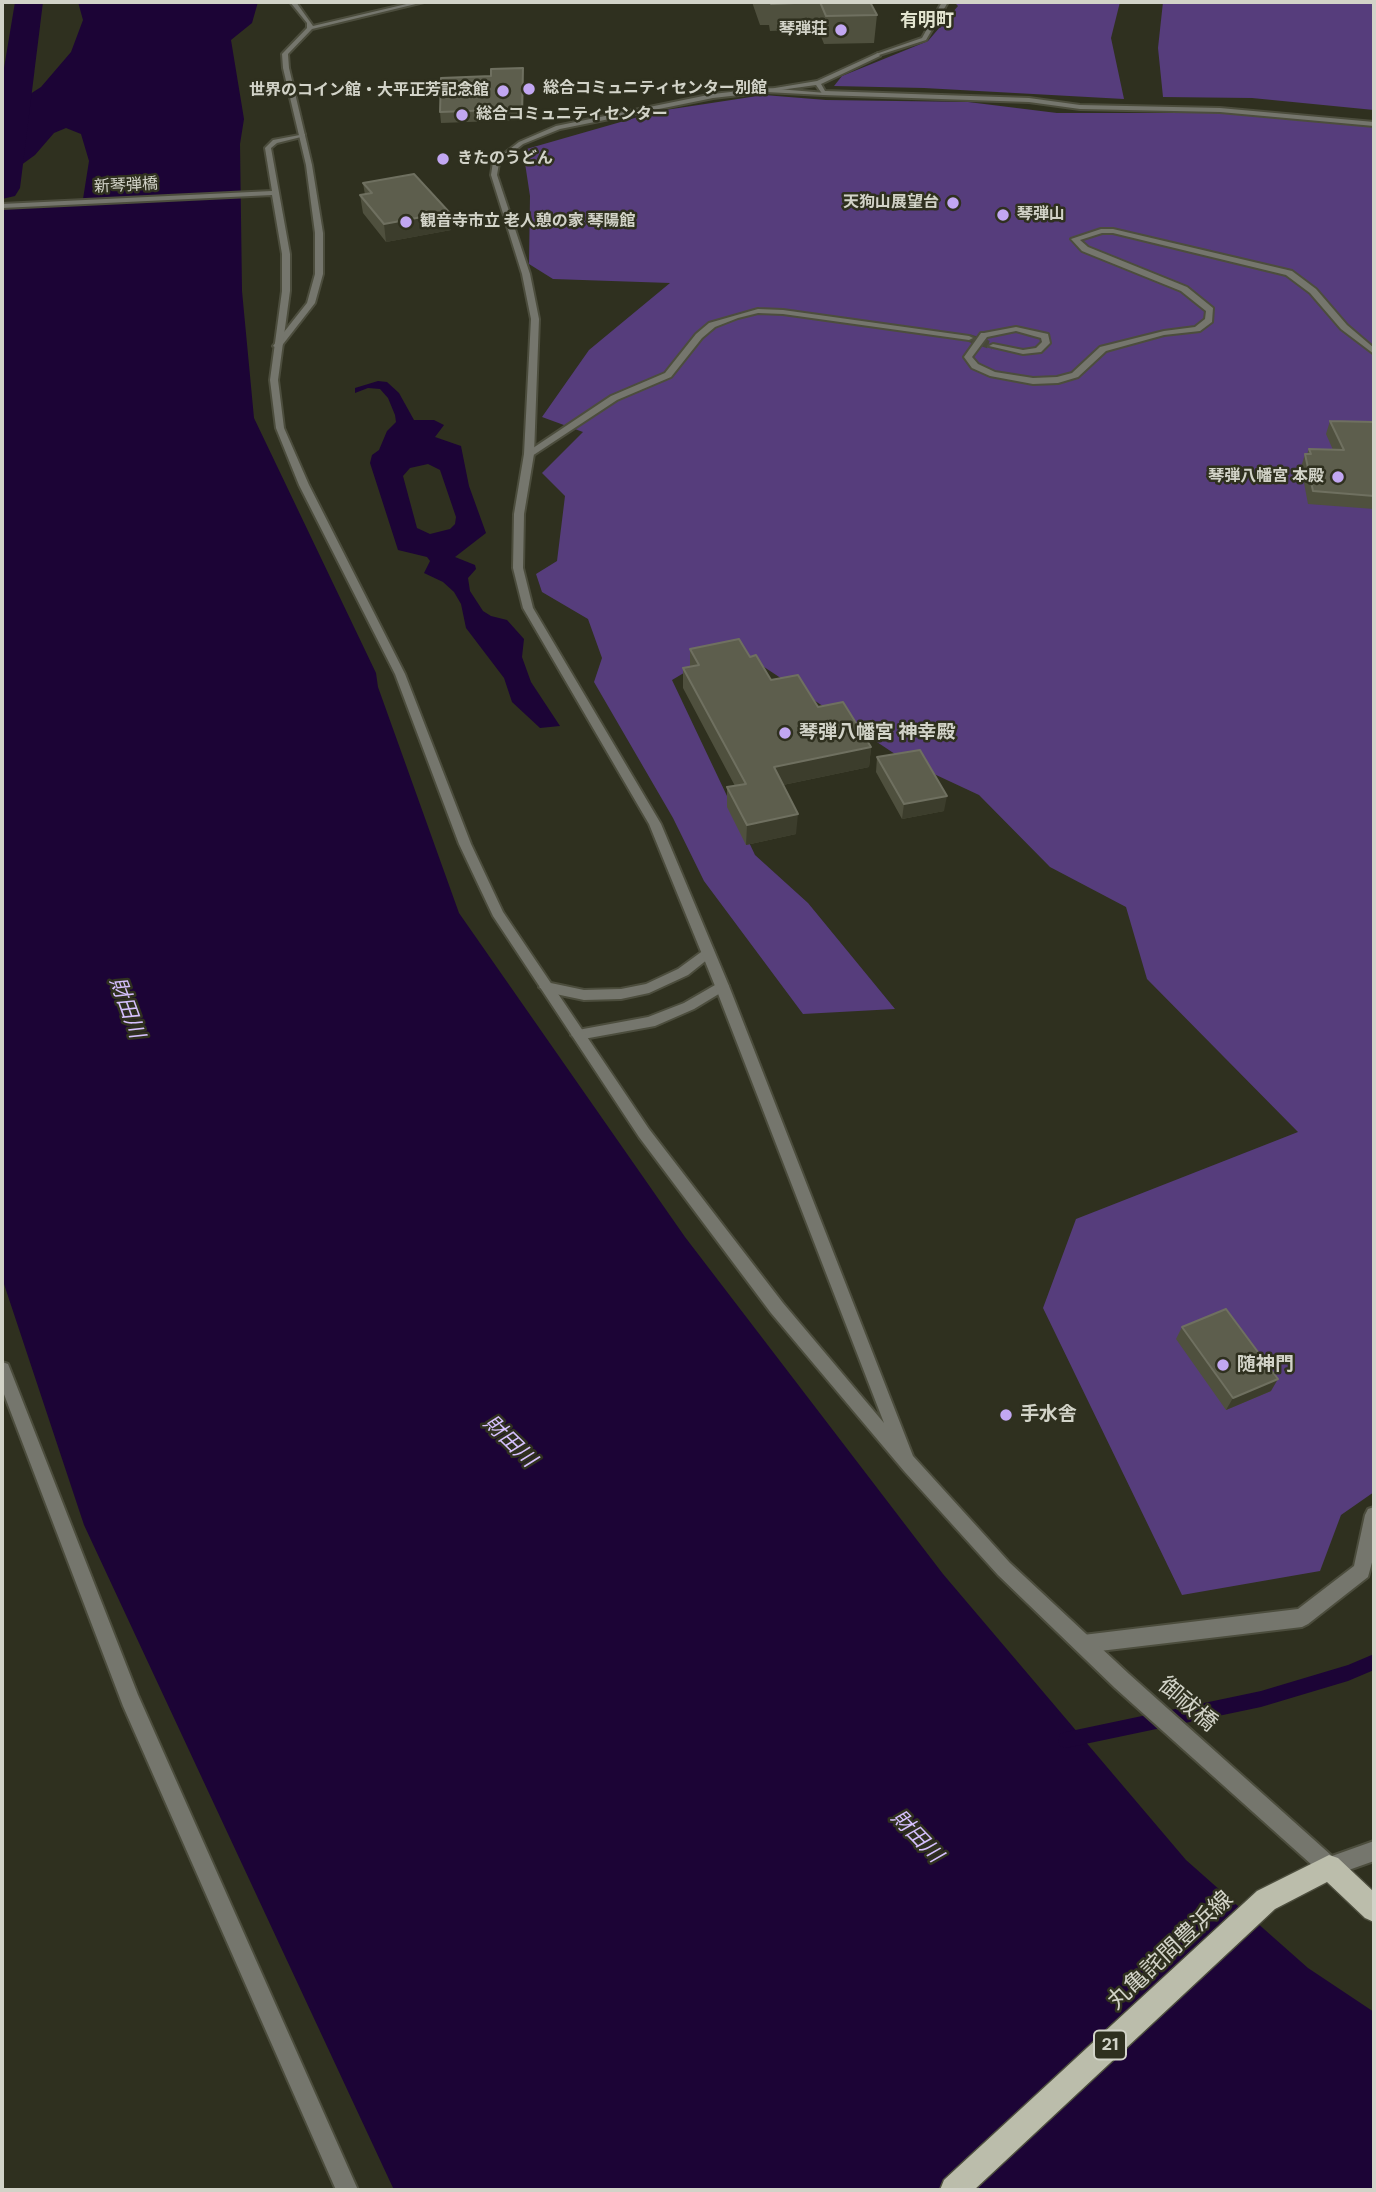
<!DOCTYPE html>
<meta charset="utf-8">
<style>
body{margin:0}
#map{position:relative;width:1376px;height:2192px;overflow:hidden;background:#2f301f;font-family:"DM Sans",sans-serif}
canvas{display:block}
.frame{position:absolute;inset:0;border:4px solid #d2d3c8;pointer-events:none}
</style>
<div id="map">
<canvas width="1376" height="2192"></canvas>
<div class="frame"></div>
</div>
<script>
const context = document.querySelector('canvas').getContext('2d');
context.lineJoin = 'round';
function fillPath(path, color) {
  context.fillStyle = color;
  context.fill(path, 'evenodd');
}
function poly(rows) {
  const path = new Path2D();
  for (const r of rows) {
    path.moveTo(r[0], r[1]);
    for (let i = 2; i < r.length; i += 2) path.lineTo(r[i], r[i + 1]);
  }
  return path;
}
function stroke(path, color, width, dash) {
  context.strokeStyle = color;
  context.lineWidth = width;
  context.lineCap = dash ? 'butt' : 'round';
  context.setLineDash(dash || []);
  context.stroke(path);
}
function label(font, color, halo, rows, align = 'center') {
  context.font = font + ' "DM Sans","Noto Sans JP",sans-serif';
  context.lineWidth = 5;
  context.setLineDash([]);
  context.textBaseline = 'middle';
  context.strokeStyle = halo;
  context.fillStyle = color;
  for (const [text, x, y, turn = 0] of rows) {
    context.save();
    context.translate(x, y);
    context.rotate((+turn || 0) * Math.PI / 180);
    context.textAlign = isNaN(turn) ? turn : align;
    if (halo) context.strokeText(text, 0, 0);
    context.fillText(text, 0, 0);
    context.restore();
  }
}
const green = poly([
 [954,2,1120,2,1111,38,1124,99,924,88,834,86,842,76,928,41,958,6],
 [1163,2,1374,2,1374,110,1252,98,1163,97,1158,48],
 [764,95,826,100,968,102,1057,113,1224,113,1374,127,1374,1492,1341,1515,1320,1571,1182,1595,1043,1308,1076,1219,1298,1132,1147,979,1126,907,1050,867,979,795,904,760,731,645,672,680,755,855,808,903,895,1009,803,1014,704,881,673,818,594,682,602,658,588,619,542,592,536,574,557,561,565,496,542,473,583,432,542,417,589,350,670,283,553,279,529,264,530,196,523,150,659,111]
]);
const water = poly([
 [78,2,258,2,252,23,231,40,244,119,240,144,242,291,254,418,376,673,378,687,459,913,685,1237,943,1574,1186,1860,1308,1968,1374,2012,1374,2190,394,2190,84,1525,2,1278,2,203,83,199,89,161,81,134,66,128,54,133,35,155,2,179,2,104,27,96,41,87,71,52,83,20],
 [378,381,387,382,399,393,414,420,434,420,444,425,435,437,461,446,469,486,486,533,455,557,475,565,476,569,468,578,470,591,483,611,491,616,507,620,524,639,522,657,531,682,560,726,540,728,512,702,504,678,466,628,461,604,454,592,443,582,424,573,430,561,427,557,398,550,370,463,372,455,379,450,387,431,396,422,395,415,388,398,380,389,368,388,355,393,355,388],
 [428,464,440,470,456,517,455,524,450,529,430,534,417,528,403,476,410,468]
]);
const stream = poly([
 [1374,1654,1374,1670,1348,1681,1261,1707,1066,1748,1060,1746,1058,1740,1060,1734,1066,1732,1261,1691,1348,1665,1374,1654]
]);
const river = poly([
 [15,2,43,2,20,188,15,196,2,199,2,80,15,2]
]);
const minorTunnel = poly([
 [969,338,993,346]
]);
const service = poly([
 [942,2,948,2,926,40,876,56,876,54,922,38,942,2]
]);
const minor = poly([
 [290,2,296,2,313,26,415,2,424,2,312,29,288,54,289,68,312,165,323,233,323,274,315,303,280,348,277,348,273,346,307,303,315,274,315,233,306,165,283,68,282,54,307,28,307,23,290,2],
 [878,53,880,56,821,84,825,91,1029,98,1080,105,1220,108,1374,122,1374,126,1220,112,1080,109,1029,102,823,95,816,85,766,92,763,90,817,81,878,53],
 [1101,229,1113,229,1292,271,1316,289,1347,325,1374,348,1374,354,1341,329,1310,293,1286,275,1113,233,1102,233,1080,240,1088,247,1187,287,1213,308,1212,322,1200,331,1164,335,1106,351,1078,377,1058,383,1033,384,990,376,972,368,964,357,981,333,984,333,1016,327,1048,334,1050,343,1041,352,1023,354,989,346,993,344,1023,350,1036,348,1042,342,1041,338,1016,331,987,337,972,357,978,364,995,372,1033,378,1057,377,1072,373,1100,347,1164,331,1195,327,1205,319,1206,311,1181,291,1082,251,1071,239,1101,229],
 [758,309,783,310,969,336,973,338,969,340,783,314,758,313,738,318,715,327,702,338,671,377,617,400,532,456,524,454,611,396,665,373,696,334,709,323,758,309],
 [708,947,713,949,714,952,713,955,688,975,649,993,621,999,584,1000,546,992,539,987,546,982,584,990,621,989,646,984,678,969,708,947],
 [722,981,729,986,727,989,694,1009,655,1026,578,1040,571,1035,578,1030,648,1017,684,1003,722,981],
 [2,1362,8,1364,10,1369,138,1695,358,2190,336,2190,123,1706,2,1389,2,1362],
 [1374,1507,1374,1555,1368,1577,1308,1624,1302,1627,1083,1653,1077,1650,1074,1644,1077,1638,1083,1635,1298,1609,1354,1566,1365,1515,1368,1509,1374,1507]
]);
const tertiary = poly([
 [766,88,826,93,823,95,766,92,713,98,560,129,523,144,499,163,497,175,530,274,539,319,534,454,524,514,523,568,533,608,661,824,729,986,913,1456,1010,1563,1129,1674,1332,1856,1374,1841,1374,1861,1329,1877,1322,1874,1115,1688,998,1575,904,1471,771,1313,639,1137,493,916,459,844,395,674,299,485,276,428,270,380,282,291,282,254,272,195,2,208,2,204,272,191,265,148,273,140,305,134,305,136,277,143,271,148,290,254,290,291,278,380,284,428,309,485,405,674,471,844,503,912,649,1129,783,1303,884,1423,715,986,649,824,523,608,513,568,514,514,524,454,531,319,522,274,491,175,493,162,519,142,556,126,713,94,766,88]
]);
const primary = poly([
 [1329,1855,1338,1858,1374,1892,1374,1922,1365,1918,1327,1882,1275,1909,974,2190,940,2190,944,2180,1257,1891,1329,1855]
]);
const wall = poly([
 [752,2,870,2,877,15,874,43,824,44,818,29,770,31,769,25,760,25],
 [524,79,523,120,441,123,440,112],
 [363,183,449,212,451,230,386,242,363,213,360,195,365,195],
 [1330,421,1374,422,1374,509,1308,504,1301,467,1305,454,1307,454,1309,449,1333,450,1326,434],
 [690,649,750,657,771,680,818,707,871,747,869,767,783,785,796,834,746,845,727,807,727,787,735,786,683,688,683,668,690,667],
 [877,757,944,811,902,819,876,772],
 [1182,1327,1271,1391,1226,1410,1176,1339]
]);
const shadedWall = poly([
 [523,68,524,79,523,120,522,109],
 [449,212,451,230,386,242,384,224],
 [871,747,869,767,773,787,774,767],
 [947,796,944,811,902,819,904,804],
 [798,814,796,834,746,845,747,825],
 [1278,1379,1271,1391,1226,1410,1233,1398]
]);
const building = poly([
 [771,2,818,2,771,4,771,2],
 [820,2,870,2,877,15,826,16,820,2],
 [523,68,522,109,440,112,441,78,491,76,491,69,523,68],
 [414,174,449,212,384,224,360,195,372,193,363,183,414,174],
 [1330,421,1374,422,1374,496,1313,491,1305,454,1311,454,1309,449,1344,450,1330,421],
 [739,639,750,657,756,655,771,680,798,675,818,707,843,702,871,747,774,767,798,814,747,825,727,787,746,784,683,668,699,665,690,649,739,639],
 [920,750,947,796,904,804,877,757,920,750],
 [1226,1309,1278,1379,1233,1398,1182,1327,1226,1309]
]);
const markers = [
 [841,30,7,"#c2a7f2"],
 [529,89,7,"#c2a7f2"],
 [503,91,7,"#c2a7f2"],
 [462,115,7,"#c2a7f2"],
 [443,159,7,"#c2a7f2"],
 [953,203,7,"#c2a7f2"],
 [1003,215,7,"#c2a7f2"],
 [406,222,7,"#c2a7f2"],
 [1338,477,7,"#c2a7f2"],
 [785,733,7,"#c2a7f2"],
 [1223,1365,7,"#c2a7f2"],
 [1006,1415,7,"#c2a7f2"]
];
const farPoinames = [
 ["琴弾荘",827,30,"right"],
 ["総合コミュニティセンター別館",543,89],
 ["世界のコイン館・大平正芳記念館",489,91,"right"],
 ["総合コミュニティセンター",476,115],
 ["きたのうどん",457,159],
 ["天狗山展望台",939,203,"right"],
 ["琴弾山",1017,215],
 ["観音寺市立 老人憩の家 琴陽館",420,222],
 ["琴弾八幡宮 本殿",1324,477,"right"]
];
const farStreetnames = [
 ["新琴弾橋",126,186,-3]
];
const farNeighbourhoodnames = [
 ["有明町",927,21]
];
const shields = [
 [1110,2045,32]
];
const shieldNames = [
 ["21",1110,2045]
];
const poiNames = [
 ["琴弾八幡宮 神幸殿",799,733],
 ["随神門",1237,1365],
 ["手水舎",1020,1415]
];
const waterNames = [
 ["財田川",126,1008,70],
 ["財田川",509,1442,44],
 ["財田川",916,1837,46]
];
const nearStreetnames = [
 ["御祓橋",1187,1705,41],
 ["丸亀詫間豊浜線",1171,1951,-43]
];
fillPath(green, '#563d7c');
fillPath(water, '#1c0436');
fillPath(stream, '#1c0436');
fillPath(river, '#1c0436');
stroke(minorTunnel, '#474838', 8, [8, 4.5]);
stroke(service, '#4c4d3d', 4);
stroke(minor, '#4c4d3d', 4);
stroke(tertiary, '#4c4d3d', 4);
stroke(primary, '#4c4d3d', 3);
fillPath(service, '#75766d');
fillPath(minor, '#75766d');
fillPath(tertiary, '#75766d');
fillPath(primary, '#bbbdab');
fillPath(wall, '#4f503e');
fillPath(shadedWall, '#3c3d2c');
fillPath(building, '#5d5e4d');
stroke(building, '#6f7060', 2);
for (const [x, y, r, color] of markers) {
  const dot = new Path2D();
  dot.arc(x, y, r, 0, 2 * Math.PI);
  context.fillStyle = color;
  context.fill(dot);
  stroke(dot, '#2f301f', 2.5);
}
label('bold 16px', '#d2d3c8', '#2f301f', farPoinames, 'left');
label('16px', '#d2d3c8', '#2f301f', farStreetnames);
label('bold 18px', '#e3e5d0', '#2f301f', farNeighbourhoodnames);
for (const [x, y, w] of shields) {
  const box = new Path2D();
  box.roundRect(x - w / 2, y - 14.5, w, 29, 5);
  context.fillStyle = '#2f301f';
  context.fill(box);
  stroke(box, '#d2d3c8', 2);
}
label('bold 18px', '#d2d3c8', null, shieldNames);
label('bold 19px', '#d2d3c8', '#2f301f', poiNames, 'left');
label('italic 21px', '#d5c0fd', '#2f301f', waterNames);
label('23px', '#d2d3c8', '#2f301f', nearStreetnames);
</script>
